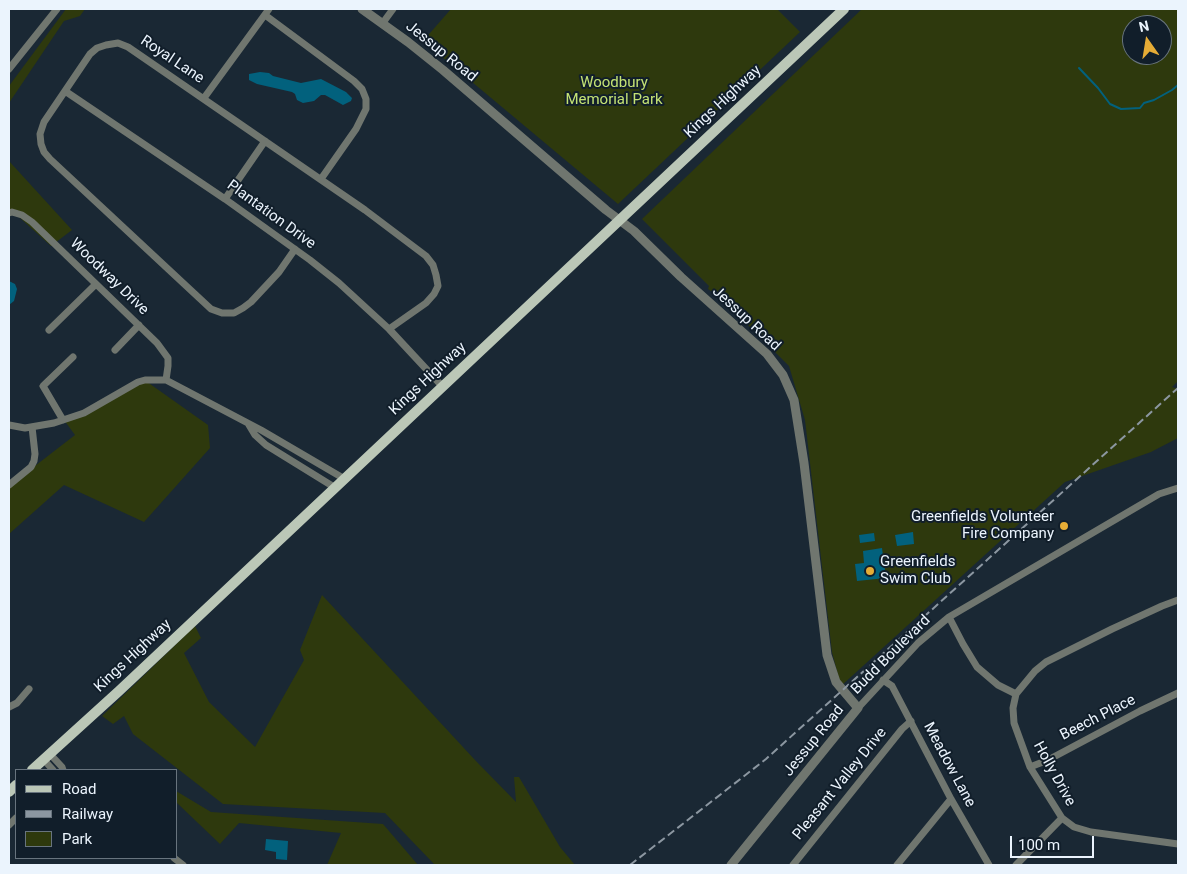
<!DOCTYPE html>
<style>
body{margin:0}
#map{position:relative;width:1187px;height:874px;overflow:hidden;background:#1a2834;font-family:Roboto,sans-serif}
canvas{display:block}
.frame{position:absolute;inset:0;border:10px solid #ebf4fd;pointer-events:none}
.legend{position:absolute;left:15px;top:769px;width:162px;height:90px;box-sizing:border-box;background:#111e2a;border:1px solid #68747e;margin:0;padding:6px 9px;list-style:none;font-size:15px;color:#ebf4fd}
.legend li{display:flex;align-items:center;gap:10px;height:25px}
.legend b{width:25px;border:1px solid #68747e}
.north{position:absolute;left:1122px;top:15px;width:50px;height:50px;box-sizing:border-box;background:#111e2a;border:1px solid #68747e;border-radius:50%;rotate:347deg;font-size:14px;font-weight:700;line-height:20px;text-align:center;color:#ebf4fd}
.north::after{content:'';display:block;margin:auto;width:18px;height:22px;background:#e6ac36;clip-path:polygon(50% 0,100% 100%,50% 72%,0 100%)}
.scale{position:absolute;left:1010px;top:836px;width:84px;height:22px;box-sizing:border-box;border:2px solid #ebf4fd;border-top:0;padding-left:6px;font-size:15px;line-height:18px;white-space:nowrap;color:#ebf4fd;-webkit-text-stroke:4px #111e2a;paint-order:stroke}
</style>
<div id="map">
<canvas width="1187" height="874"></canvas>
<div class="frame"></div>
<ul class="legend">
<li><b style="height:6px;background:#bbc7b7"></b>Road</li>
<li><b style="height:6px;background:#8c97a1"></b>Railway</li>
<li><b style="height:14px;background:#2e390d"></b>Park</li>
</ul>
<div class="north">N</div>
<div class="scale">100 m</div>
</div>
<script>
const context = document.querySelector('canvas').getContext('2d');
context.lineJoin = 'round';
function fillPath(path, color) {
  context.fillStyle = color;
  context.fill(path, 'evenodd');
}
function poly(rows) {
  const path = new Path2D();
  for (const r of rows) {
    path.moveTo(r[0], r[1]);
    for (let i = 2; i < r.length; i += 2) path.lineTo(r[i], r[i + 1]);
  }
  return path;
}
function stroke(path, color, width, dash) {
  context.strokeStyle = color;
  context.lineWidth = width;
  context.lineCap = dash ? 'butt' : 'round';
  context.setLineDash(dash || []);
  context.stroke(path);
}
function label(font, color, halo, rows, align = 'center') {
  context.font = font + ' Roboto,sans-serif';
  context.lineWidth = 4;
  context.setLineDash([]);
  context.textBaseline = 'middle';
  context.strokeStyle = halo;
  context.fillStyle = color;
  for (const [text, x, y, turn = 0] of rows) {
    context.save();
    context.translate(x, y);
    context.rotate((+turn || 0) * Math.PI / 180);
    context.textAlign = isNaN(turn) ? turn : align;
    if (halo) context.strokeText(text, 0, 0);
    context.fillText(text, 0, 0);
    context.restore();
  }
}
const green = poly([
 [66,9,85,9,80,16,64,21,9,103,9,86],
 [451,9,777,9,800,32,618,204,423,41],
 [862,9,1178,9,1178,381,1172,387,1178,389,1178,438,1151,452,1065,482,841,686,832,652,805,420,789,366,721,298,708,289,709,286,642,219],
 [1132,25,1162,25,1162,55,1132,55],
 [9,161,72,230,51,246,9,208],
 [143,379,208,425,210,448,144,522,64,485,9,534,9,486,75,435,64,420],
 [322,595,475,760,516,802,514,777,519,777,560,847,575,865,435,865,385,813,223,804,133,734,124,716,113,724,102,716,195,626,201,638,184,653,209,702,255,747,304,660,300,650],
 [176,791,211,812,383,824,418,865,327,865,341,833,239,823,220,844,176,802]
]);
const water = poly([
 [260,72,269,73,273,76,301,83,321,79,346,92,352,98,351,101,343,105,325,95,321,95,314,101,303,103,297,100,295,94,292,92,257,84,249,80,249,74],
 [9,281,15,284,17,289,14,301,9,305],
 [913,532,914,544,897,546,895,535],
 [874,533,875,541,860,543,859,535],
 [882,548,886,578,857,581,855,564,864,563,863,551],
 [266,839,288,841,287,860,276,859,276,852,265,850]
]);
const stream = poly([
 [1079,68,1098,88,1110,104,1121,109,1140,108,1144,103,1154,100,1172,90,1178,85]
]);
const minor = poly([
 [265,15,354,81,362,89,366,99,366,109,356,129,321,179],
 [382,24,393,9],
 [9,69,57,9],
 [65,91,225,199,310,260,339,283,389,329,442,386],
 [204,98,269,9],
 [225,199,265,141],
 [9,213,12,212,22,215,32,222,157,343,168,358,168,366,166,380],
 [295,249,279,272,251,302,243,308,234,313,222,313,211,309,50,159,44,152,41,144,40,134,44,122,90,54,97,48,106,45,118,43,128,47,365,210,426,256,433,265,436,275,438,286,434,294,426,303,389,329],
 [49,330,96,284],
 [115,350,139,325],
 [63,420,43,386,73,357],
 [9,425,25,428,54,423,84,413,138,382,145,380,166,380,261,430,343,478],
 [249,425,255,435,266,445,334,487],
 [9,485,31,467,34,461,35,454,32,427],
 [1178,600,1162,606,1112,629,1046,662,1035,671,1016,694,1013,708,1014,723,1030,767,1062,818,1074,827,1091,832,1178,844],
 [949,617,963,644,977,667,998,685,1016,694],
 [883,680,892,686,951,799,989,865],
 [9,707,17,703,29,689],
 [858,708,918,643,949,617,1159,494,1178,488],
 [50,754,62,767,63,770],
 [44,760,53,770],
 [1030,767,1048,760,1140,711,1178,693],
 [9,825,16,818],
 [174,858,183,865],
 [793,865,902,729,911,721],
 [897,865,951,799],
 [1016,865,1062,818]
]);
const tertiary = poly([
 [362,9,408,42,443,70,606,210,634,231,681,277,767,354,783,375,794,400,804,463,827,655,836,682,858,708,731,865]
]);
const primary = poly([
 [32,770,119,691,844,9],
 [9,792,16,785]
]);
const rail = poly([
 [630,865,766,759,1178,388]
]);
const markers = [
 [1064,526,5,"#e6ac36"],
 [870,571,5,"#e6ac36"]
];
const streetNames = [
 ["Jessup Road",441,52,39],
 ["Royal Lane",172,60,34],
 ["Kings Highway",723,102,-43],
 ["Plantation Drive",271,215,36],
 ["Woodway Drive",109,277,44],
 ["Jessup Road",746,319,43],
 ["Kings Highway",428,379,-43],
 ["Budd Boulevard",891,655,-45],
 ["Kings Highway",133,656,-43],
 ["Beech Place",1098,718,-27],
 ["Jessup Road",814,741,-51],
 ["Meadow Lane",949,765,62],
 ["Holly Drive",1054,774,61],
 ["Pleasant Valley Drive",840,784,-51]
];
const parkNames = [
 ["Woodbury",614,83],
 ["Memorial Park",614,100]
];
const poiNames = [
 ["Greenfields Volunteer",1054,517],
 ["Fire Company",1054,534],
 ["Greenfields",880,562,"left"],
 ["Swim Club",880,579,"left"]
];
fillPath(green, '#2e390d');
fillPath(water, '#02617d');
stroke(stream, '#02617d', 2);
stroke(minor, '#70766f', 7);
stroke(tertiary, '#70766f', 9);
stroke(primary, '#bbc7b7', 10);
stroke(rail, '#8c97a1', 2, [8, 4]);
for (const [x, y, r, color] of markers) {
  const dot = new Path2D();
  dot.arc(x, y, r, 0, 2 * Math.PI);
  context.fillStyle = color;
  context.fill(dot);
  stroke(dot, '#111e2a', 2);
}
label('15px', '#ebf4fd', '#111e2a', streetNames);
label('15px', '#c4e274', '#111e2a', parkNames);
label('15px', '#ebf4fd', '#111e2a', poiNames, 'right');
</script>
